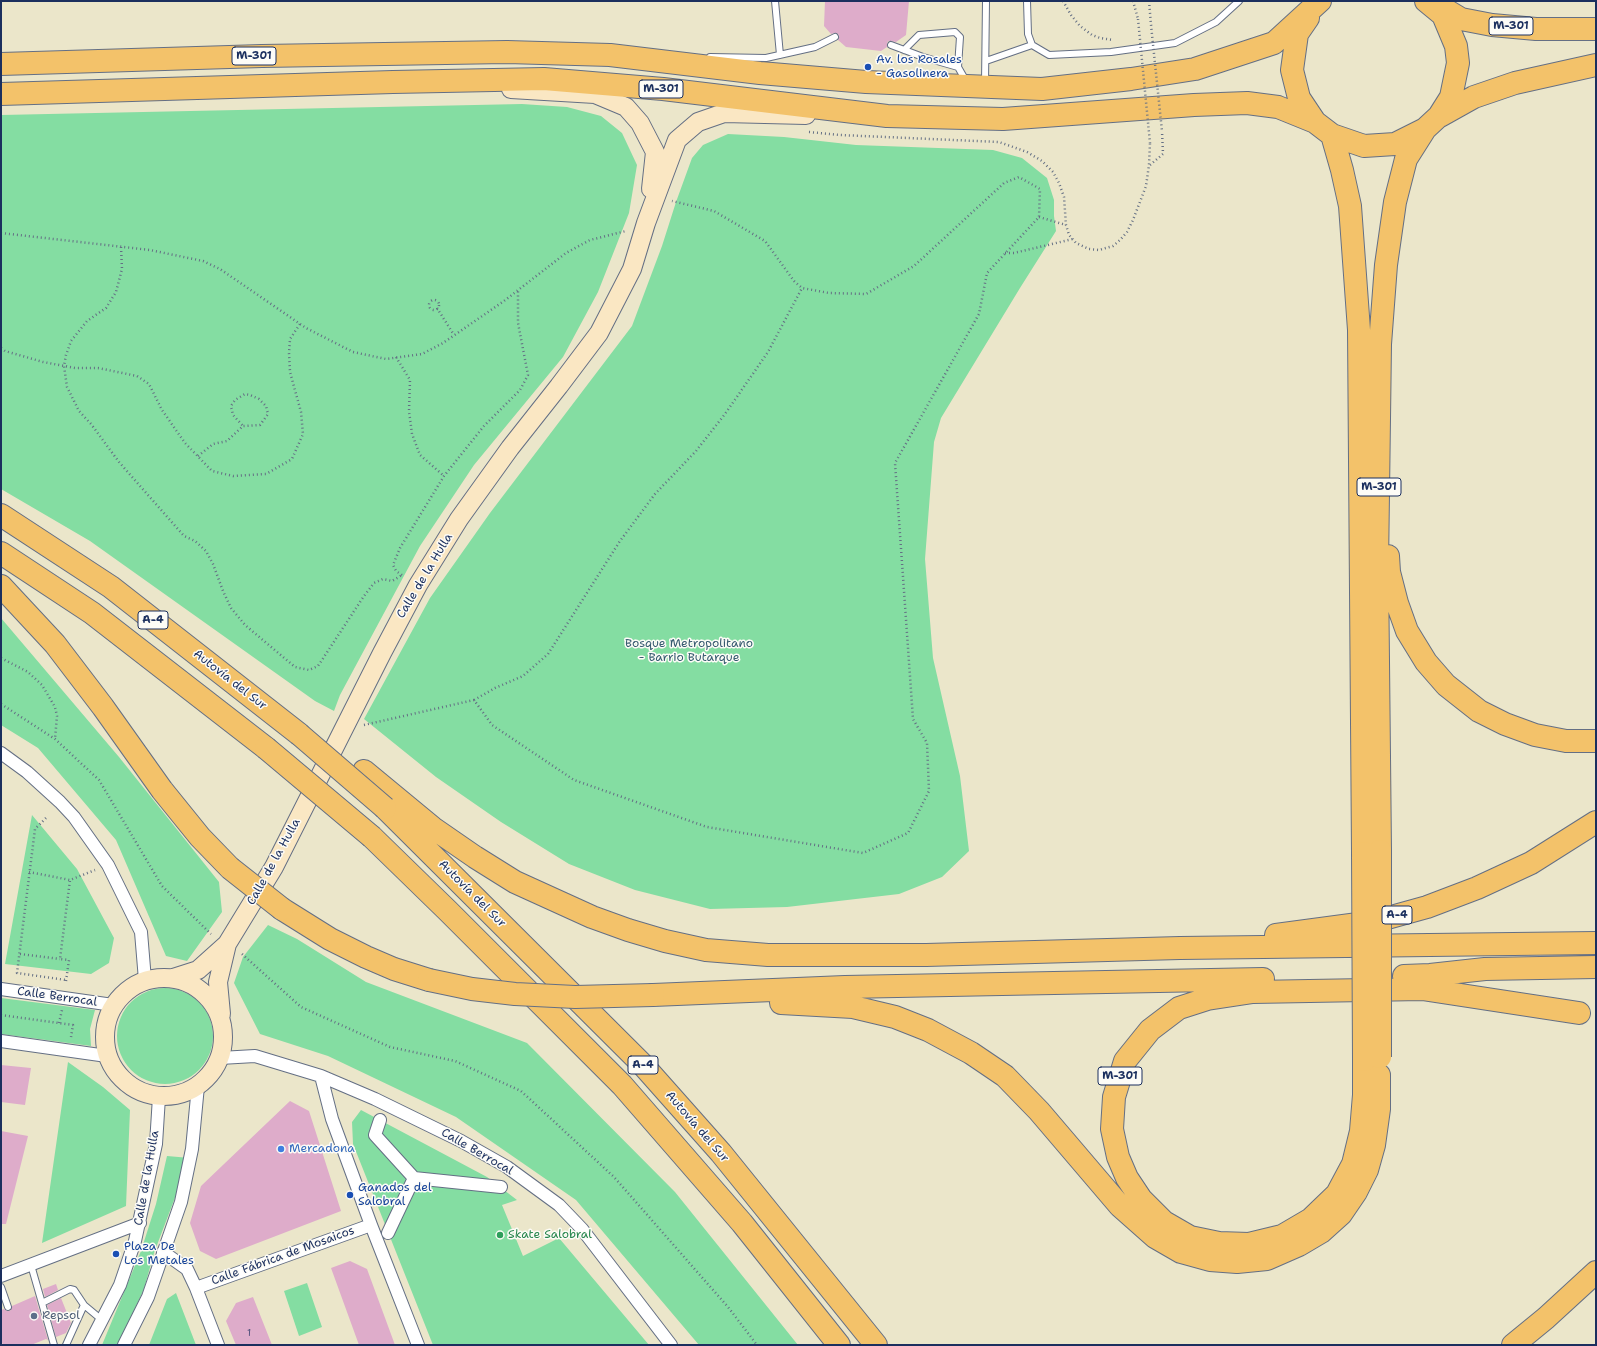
<!DOCTYPE html>
<meta charset="utf-8">
<style>
body{margin:0}
#map{position:relative;width:1597px;height:1346px;overflow:hidden;background:#ebe6ca;font-family:"Shantell Sans",sans-serif}
canvas{display:block}
.frame{position:absolute;inset:0;border:2px solid #1b2f5e;pointer-events:none}
</style>
<div id="map">
<canvas width="1597" height="1346"></canvas>
<div class="frame"></div>
</div>
<script>
const context = document.querySelector('canvas').getContext('2d');
context.lineJoin = 'round';
function fillPath(path, color) {
  context.fillStyle = color;
  context.fill(path, 'evenodd');
}
function poly(rows) {
  const path = new Path2D();
  for (const r of rows) {
    if (r.length === 3) {
      path.moveTo(r[0] + r[2], r[1]);
      path.arc(r[0], r[1], r[2], 0, 2 * Math.PI);
      continue;
    }
    path.moveTo(r[0], r[1]);
    for (let i = 2; i < r.length; i += 2) path.lineTo(r[i], r[i + 1]);
  }
  return path;
}
function stroke(path, color, width, dash) {
  context.strokeStyle = color;
  context.lineWidth = width;
  context.lineCap = dash ? 'butt' : 'round';
  context.setLineDash(dash || []);
  context.stroke(path);
}
function label(font, color, halo, rows, align = 'center') {
  context.font = font + ' "Shantell Sans",sans-serif';
  context.lineWidth = 3;
  context.setLineDash([]);
  context.textBaseline = 'middle';
  context.strokeStyle = halo;
  context.fillStyle = color;
  for (const [text, x, y, turn = 0] of rows) {
    context.save();
    context.translate(x, y);
    context.rotate((+turn || 0) * Math.PI / 180);
    context.textAlign = isNaN(turn) ? turn : align;
    if (halo) context.strokeText(text, 0, 0);
    context.fillText(text, 0, 0);
    context.restore();
  }
}
const green = poly([
 [522,104,567,107,601,116,622,133,637,165,629,213,598,292,563,357,474,465,420,546,340,695,334,711,315,701,90,541,1,489,1,115],
 [728,134,784,137,856,145,993,150,1022,158,1047,178,1054,200,1054,216,1056,231,1020,288,941,418,934,442,925,559,933,658,960,776,969,851,942,877,899,894,787,907,710,909,635,890,569,864,501,822,436,777,364,719,430,598,490,513,632,326,662,246,676,202,692,158,703,145],
 [1,618,119,757,219,882,222,912,187,961,166,956,116,840,38,748,1,725],
 [32,815,77,869,114,938,109,963,91,974,5,964],
 [268,925,297,939,366,982,527,1043,675,1192,798,1345,699,1345,576,1200,456,1117,328,1056,260,1034,234,983,243,957],
 [165,1036,48],
 [1,998,95,1010,90,1029,91,1046,1,1034],
 [68,1062,103,1087,130,1110,126,1206,42,1243],
 [361,1110,487,1177,517,1200,502,1205,523,1256,559,1238,649,1345,433,1345,353,1144,352,1122],
 [167,1156,190,1158,154,1253,144,1289,120,1341,118,1345,102,1345,141,1251,156,1204],
 [307,1283,322,1327,299,1336,284,1291],
 [176,1293,196,1345,149,1345,167,1299]
]);
const building = poly([
 [825,1,909,1,906,35,896,42,888,41,887,44,887,47,881,51,846,47,838,40,839,37,838,34,835,33,831,34,824,26],
 [1,1065,31,1068,25,1105,1,1102],
 [290,1101,309,1111,341,1211,216,1259,200,1251,190,1223,201,1186],
 [1,1131,28,1136,6,1224,1,1224],
 [350,1261,367,1269,395,1345,359,1345,331,1268],
 [56,1284,58,1290,45,1297,43,1289],
 [35,1296,48,1340,46,1339,31,1345,3,1345,1,1340,1,1310,4,1309,7,1311,10,1311,12,1306],
 [253,1297,272,1345,236,1345,226,1321,236,1303],
 [61,1298,71,1323,66,1333,56,1337,47,1305]
]);
const path = poly([
 [1063,1,1071,15,1080,26,1092,35,1100,38,1113,40],
 [1133,1,1138,19],
 [1149,1,1151,25],
 [809,132,840,135,999,142,1027,152,1042,161,1053,172,1059,183,1064,197,1066,225,1069,235,1076,243,1089,249,1099,250,1113,246,1120,240,1127,232,1133,220,1146,186,1149,165,1150,143],
 [1150,165,1163,154,1162,131],
 [1039,217,1066,225],
 [1,233,150,250,203,261,220,269,306,328,353,352,386,359,422,354,443,343,504,301,566,253,590,240,626,231],
 [121,247,122,269,116,292,106,308,87,321,71,341,66,355,64,366,67,387,79,411,91,424,119,462,184,536,195,541,206,551,213,564,223,591,231,608,245,625,295,667,309,670,318,666,364,596,374,583,383,579,392,581,402,575],
 [1005,253,1014,253,1073,239],
 [434,305,5],
 [437,308,454,335],
 [1,348,5,351,43,362,75,368,98,368,137,376,149,384,162,410,185,443,212,471,233,476,266,474,292,459,303,434,301,412,290,372,289,353,290,339,300,324],
 [396,357,410,380,409,411,412,434,420,455,444,476],
 [198,456,213,444,227,441,243,426,260,425,268,414,266,406,259,399,250,395,245,394,235,400,231,406,233,415,243,426],
 [402,575,396,571,393,565,400,548,444,476,484,426,520,390,528,375,518,323,518,291],
 [1,658,28,672,42,685,55,707,57,716,55,739],
 [474,700,495,688,523,676,548,654,620,541,655,494,696,451,725,414,768,352,802,288],
 [1,704,55,739,99,780,162,886,211,934],
 [364,725,474,700,492,725,574,780,707,827,863,853,908,833,929,791,927,743,913,719,895,463,979,314,987,273,1039,217,1040,189,1019,177,1004,183,914,266,866,294,829,293,802,288,794,281,765,241,714,211,672,201],
 [46,818,35,829,17,973,66,980],
 [29,872,70,880,95,870],
 [20,954,60,959],
 [242,954,301,1007,390,1047,455,1061,521,1091,614,1177,728,1307,757,1345],
 [66,981,69,960,60,959,70,880],
 [1,1015,73,1025,71,1037],
 [59,1023,62,1010]
]);
const lane = poly([
 [775,1,780,55],
 [1027,1,1028,34,1032,45,1049,55,1111,52,1175,43,1216,22,1239,1],
 [891,45,923,57,958,67,966,81],
 [904,50,919,35,955,32,960,37,958,67],
 [710,57,766,58,815,47,835,37],
 [986,61,1032,45],
 [985,83,986,1],
 [31,1265,54,1345],
 [1,1287,8,1307],
 [42,1303,70,1289,74,1290,84,1305,66,1345],
 [84,1305,102,1320]
]);
const street = poly([
 [1,753,27,772,60,802,74,817,108,865,141,932,145,980],
 [1,989,113,1005],
 [1,1041,107,1056],
 [220,1058,255,1056,321,1076,375,1099,461,1141,507,1167,559,1205,582,1229,671,1345],
 [321,1076,332,1119,371,1225,418,1345],
 [380,1120,375,1135,414,1178,388,1233],
 [414,1178,501,1187],
 [163,1252,187,1269,196,1288,218,1345],
 [1,1276,140,1223],
 [196,1288,371,1225],
 [89,1345,120,1285,135,1241,156,1144,159,1097],
 [124,1345,148,1297,181,1202,192,1149,198,1086]
]);
const secondary = poly([
 [511,89,595,94,626,107,640,123,655,152,651,189],
 [164,1037,59],
 [173,978,198,970,227,944,274,867,382,653,418,585,459,519,510,448,559,386,599,333,632,269,646,223,677,140,698,122,724,113,806,115],
 [221,1014,218,982,227,944]
]);
const highway = poly([
 [1436,4,1461,19,1492,25,1536,29,1596,29],
 [1308,18,1297,34,1292,70,1299,98,1315,122,1332,135,1364,146,1395,144,1425,129],
 [1,64,262,56,507,52,610,55,760,73,866,82,1042,89,1131,79,1195,69,1274,43,1320,1],
 [1,94,393,82,544,79,663,89,887,116,1003,119,1194,105,1247,103,1278,107,1315,122],
 [1440,116,1474,97,1515,83,1596,65],
 [1332,135,1342,170,1350,206,1359,330,1363,853],
 [1,515,111,587,299,734],
 [1,553,92,613,266,748],
 [1388,556,1389,572,1397,603,1407,631,1426,662,1446,685,1479,711,1505,724,1535,735,1566,741,1596,741],
 [1,586,55,644,103,707,162,790,200,837,230,868],
 [364,771,433,828,475,857,515,882,592,917,628,930,665,941,706,950,768,955,926,955,1180,948,1596,943],
 [385,808,642,1064,721,1153,876,1345],
 [372,837,448,911,622,1085,742,1223,839,1345],
 [1380,851,1377,567,1380,344,1386,265,1395,202,1406,159,1425,129,1439,116,1451,97,1458,63,1456,46,1443,15,1426,1],
 [282,909,330,939,366,957,394,969,429,980],
 [1276,935,1373,922,1427,907,1477,888,1531,863,1596,822],
 [1404,976,1430,975,1485,969,1596,967],
 [653,995,845,987,1263,979],
 [781,1003,853,1007,895,1017,928,1030,971,1053,1005,1076,1039,1111,1120,1206,1155,1237,1181,1252,1210,1260,1237,1262,1267,1259,1299,1245,1321,1232,1341,1214,1356,1192,1367,1170,1374,1145,1379,1109,1379,1075],
 [1364,1060,1364,1095,1361,1131,1353,1164,1337,1194,1311,1219,1282,1236,1249,1244,1219,1243,1190,1237,1164,1222,1141,1199,1127,1178,1118,1157,1112,1129,1114,1097,1125,1061,1150,1030,1179,1008,1207,999,1253,992,1422,989,1579,1013],
 [1513,1345,1546,1318,1596,1272]
]);
const pathBridge = poly([
 [1138,19,1150,143],
 [1151,25,1162,131]
]);
const highwayBridge = poly([
 [299,734,385,808],
 [266,748,372,837],
 [1380,851,1380,1057],
 [1363,853,1364,1060],
 [230,868,282,909],
 [429,980,472,989,515,994,575,997,653,995]
]);
const markers = [
 [868,67,4,"#1a4fb4"],
 [281,1149,4,"#3f7fe0"],
 [350,1195,4,"#1a4fb4"],
 [500,1235,4,"#2e9e5b"],
 [116,1254,4,"#1a4fb4"],
 [34,1316,4,"#5c6f8a"]
];
const numberNames = [
 ["1",249,1333]
];
const shields = [
 [1511,26,44],
 [254,56,44],
 [661,89,44],
 [1379,487,44],
 [153,620,30],
 [1397,915,30],
 [643,1065,30],
 [1120,1076,44]
];
const shieldNames = [
 ["M-301",1511,26],
 ["M-301",254,56],
 ["M-301",661,89],
 ["M-301",1379,487],
 ["A-4",153,620],
 ["A-4",1397,915],
 ["A-4",643,1065],
 ["M-301",1120,1076]
];
const transitNames = [
 ["Av. los Rosales",876,60],
 ["- Gasolinera",876,74],
 ["Ganados del",358,1188],
 ["Salobral",358,1202],
 ["Plaza De",124,1247],
 ["Los Metales",124,1261]
];
const streetNames = [
 ["Calle de la Hulla",425,576,-59],
 ["Autovía del Sur",230,680,38],
 ["Calle de la Hulla",274,862,-61],
 ["Autovía del Sur",472,894,45],
 ["Calle Berrocal",57,997,8],
 ["Autovía del Sur",697,1127,49],
 ["Calle Berrocal",477,1152,30],
 ["Calle de la Hulla",147,1178,-80],
 ["Calle Fábrica de Mosaicos",283,1256,-20]
];
const parkNames = [
 ["Bosque Metropolitano",689,644],
 ["- Barrio Butarque",689,658]
];
const shopNames = [
 ["Mercadona",289,1149]
];
const leisureNames = [
 ["Skate Salobral",508,1235]
];
const serviceNames = [
 ["Repsol",42,1316]
];
fillPath(green, '#84dda2');
fillPath(building, '#deacca');
stroke(lane, '#646f84', 8);
stroke(street, '#646f84', 14);
stroke(secondary, '#646f84', 20);
stroke(highway, '#646f84', 24);
stroke(path, '#646f84', 2.5, [1, 3]);
stroke(lane, '#fff', 6);
stroke(street, '#fff', 12);
stroke(secondary, '#fae7c3', 18);
stroke(highway, '#f3c26a', 22);
stroke(highwayBridge, '#646f84', 24, []);
stroke(pathBridge, '#646f84', 2.5, [1, 3]);
stroke(highwayBridge, '#f3c26a', 22);
for (const [x, y, r, color] of markers) {
  const dot = new Path2D();
  dot.arc(x, y, r, 0, 2 * Math.PI);
  context.fillStyle = color;
  context.fill(dot);
  stroke(dot, '#fdfcf7', 1.5);
}
label('10px', '#4c4e79', null, numberNames);
for (const [x, y, w] of shields) {
  const box = new Path2D();
  box.roundRect(x - w / 2, y - 9, w, 18, 3);
  context.fillStyle = '#fdfcf7';
  context.fill(box);
  stroke(box, '#1b2f5e', 1);
}
label('bold 11px', '#1b2f5e', null, shieldNames);
label('12px', '#164399', '#fdfcf7', transitNames, 'left');
label('12px', '#1b2f5e', '#fdfcf7', streetNames);
label('12px', '#355a6f', '#fdfcf7', parkNames);
label('12px', '#366cbe', '#fdfcf7', shopNames, 'left');
label('12px', '#27864d', '#fdfcf7', leisureNames, 'left');
label('12px', '#4e5e75', '#fdfcf7', serviceNames, 'left');
</script>
